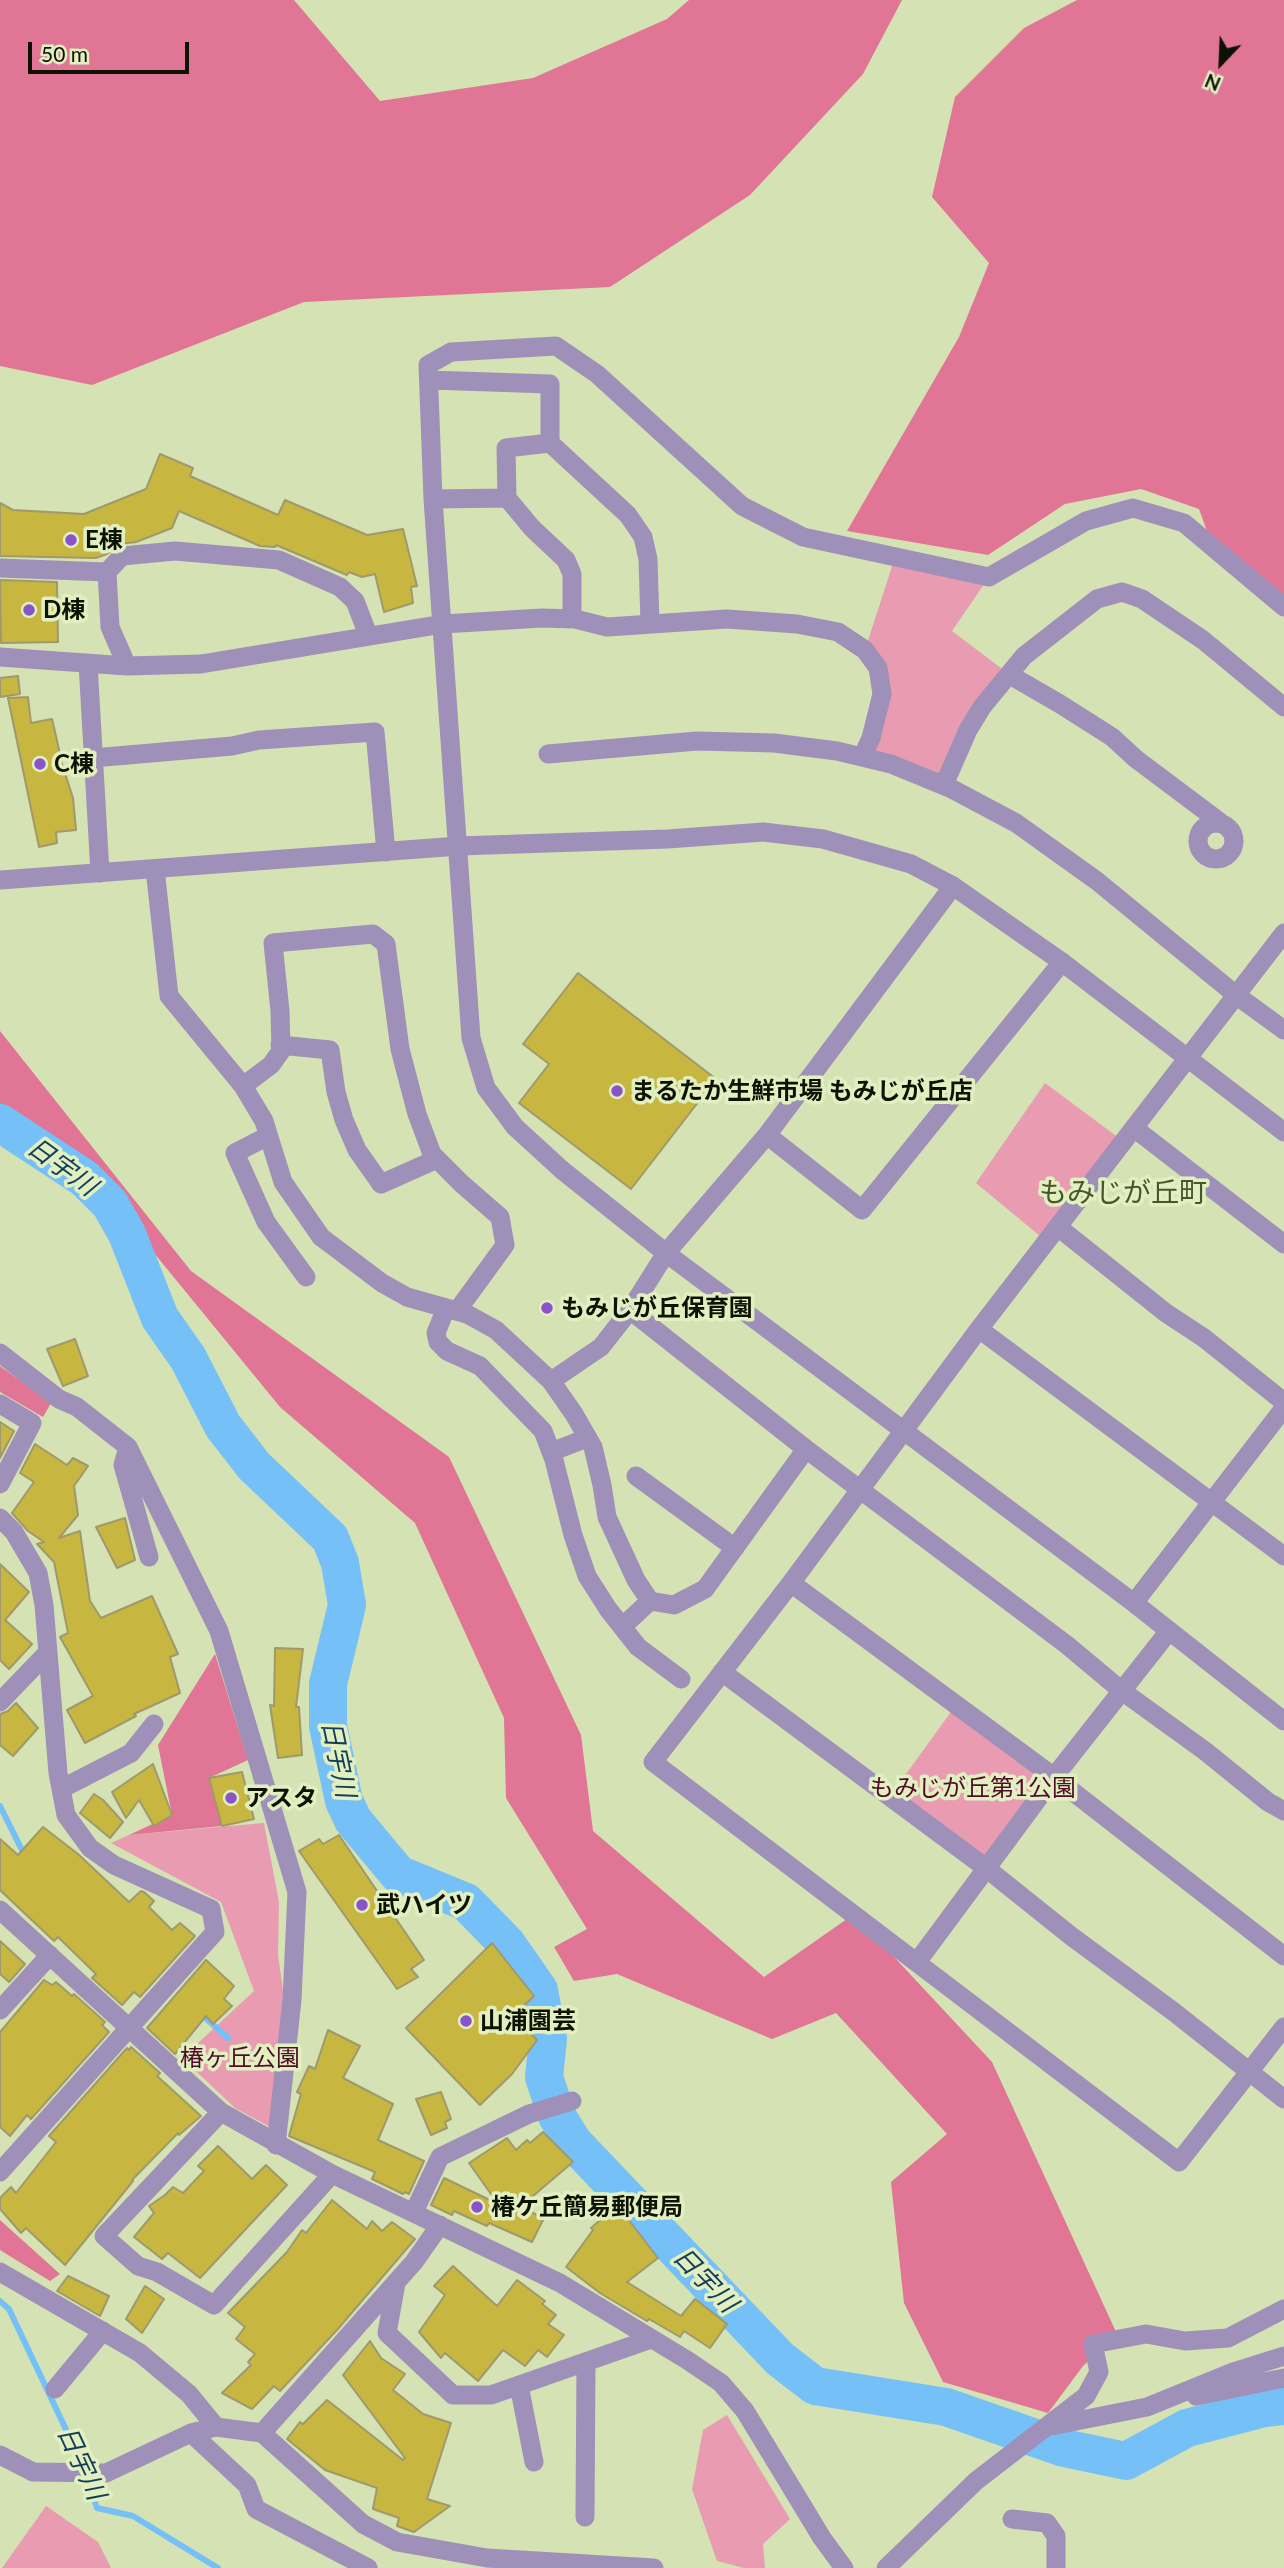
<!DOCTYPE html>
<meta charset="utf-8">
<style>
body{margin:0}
#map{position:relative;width:1284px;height:2568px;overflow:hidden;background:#d4e2b4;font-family:Lato,sans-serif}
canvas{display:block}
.north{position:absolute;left:1186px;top:28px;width:70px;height:70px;-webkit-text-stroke:5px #e1efc1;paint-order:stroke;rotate:203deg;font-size:19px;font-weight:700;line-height:28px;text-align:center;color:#0e1203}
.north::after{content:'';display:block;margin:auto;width:24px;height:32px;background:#0e1203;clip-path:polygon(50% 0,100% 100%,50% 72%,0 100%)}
.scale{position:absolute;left:28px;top:42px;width:161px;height:32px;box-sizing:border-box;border:4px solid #0e1203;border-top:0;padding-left:9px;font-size:21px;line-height:24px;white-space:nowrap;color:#0e1203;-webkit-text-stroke:5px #e1efc1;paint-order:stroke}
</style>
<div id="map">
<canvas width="1284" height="2568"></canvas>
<div class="north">N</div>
<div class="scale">50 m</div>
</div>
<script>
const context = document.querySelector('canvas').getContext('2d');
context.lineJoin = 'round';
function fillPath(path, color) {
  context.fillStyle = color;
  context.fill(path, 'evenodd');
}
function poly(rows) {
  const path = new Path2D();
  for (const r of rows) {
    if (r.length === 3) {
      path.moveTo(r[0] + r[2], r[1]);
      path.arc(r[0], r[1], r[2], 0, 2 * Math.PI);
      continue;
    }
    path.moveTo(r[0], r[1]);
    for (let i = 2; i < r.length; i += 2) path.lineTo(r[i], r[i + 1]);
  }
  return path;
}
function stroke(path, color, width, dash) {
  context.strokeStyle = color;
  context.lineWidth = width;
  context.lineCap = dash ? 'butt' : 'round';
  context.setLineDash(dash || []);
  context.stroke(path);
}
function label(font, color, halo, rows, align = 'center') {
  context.font = font + ' Lato,"Noto Sans JP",sans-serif';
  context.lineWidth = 7;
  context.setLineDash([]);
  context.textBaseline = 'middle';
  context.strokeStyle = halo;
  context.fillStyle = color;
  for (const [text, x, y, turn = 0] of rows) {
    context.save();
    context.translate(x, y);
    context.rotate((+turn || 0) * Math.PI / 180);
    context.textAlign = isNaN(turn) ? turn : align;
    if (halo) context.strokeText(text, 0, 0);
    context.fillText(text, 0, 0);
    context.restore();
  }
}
const green = poly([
 [895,557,989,577,952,631,1010,675,944,785,862,757,880,703,865,650],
 [1045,1083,1123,1141,1046,1241,976,1183],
 [956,1705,1054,1777,986,1868,890,1796],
 [264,1823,279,1902,278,1955,284,1997,272,2128,235,2108,182,2058,254,1991,221,1902,111,1843,129,1835],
 [727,2415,790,2519,763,2544,765,2568,744,2568,717,2561,692,2489,703,2430],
 [46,2506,98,2542,111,2568,2,2568]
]);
const forest = poly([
 [0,0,294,0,380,101,533,78,667,19,689,0,902,0,863,74,750,195,610,287,304,302,92,385,0,366],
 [1077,0,1284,0,1284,606,1212,545,1199,509,1141,489,1065,504,988,555,847,531,959,337,989,263,932,197,955,97,1024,28],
 [0,1031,191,1271,449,1457,581,1735,593,1831,764,1977,854,1914,992,2062,1117,2334,1083,2366,1048,2413,943,2382,904,2303,891,2182,947,2134,836,2013,772,2039,617,1974,574,1981,554,1947,587,1929,506,1798,504,1718,415,1523,280,1407,73,1154,0,1111],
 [0,1366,51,1403,43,1417,0,1392],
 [215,1654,248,1760,209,1778,222,1826,129,1835,172,1815,158,1745],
 [0,2220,60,2274,50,2281,0,2250]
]);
const stream = poly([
 [0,1806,26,1858],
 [201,2014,228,2038],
 [0,2301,9,2309,78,2455,97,2508,133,2516,218,2568]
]);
const river = poly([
 [0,1123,84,1178,110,1204,127,1234,160,1318,188,1358,223,1426,254,1466,330,1538,340,1563,347,1605,328,1684,328,1726,344,1801,353,1820,398,1874,466,1902,507,1944,539,1990,548,2039,544,2077,557,2116,573,2142,780,2359,815,2386,946,2407,1064,2448,1126,2461,1187,2428,1264,2408,1284,2406]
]);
const building = poly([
 [160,454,193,468,190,476,278,515,285,500,367,535,403,529,417,586,411,587,413,603,384,612,375,574,362,577,349,572,347,575,276,545,275,547,260,546,179,511,172,528,136,542,120,544,107,554,96,558,0,556,0,503,13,510,84,514,146,489,160,454],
 [0,580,57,582,58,642,1,643,0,580],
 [18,676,20,694,0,697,0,678,18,676],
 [28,697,31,723,52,719,61,758,60,758,73,798,76,830,56,832,57,843,39,847,8,698,28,697],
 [578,973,716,1079,631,1189,519,1103,549,1064,523,1044,578,973],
 [75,1339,88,1376,63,1386,47,1349,75,1339],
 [0,1422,14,1431,0,1458,0,1422],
 [35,1444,67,1465,73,1458,88,1466,74,1486,78,1515,59,1538,80,1531,90,1601,101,1618,152,1596,178,1654,170,1657,180,1693,134,1714,136,1716,85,1743,67,1710,93,1696,60,1637,68,1633,54,1562,37,1544,44,1542,28,1531,12,1513,34,1482,20,1473,35,1444],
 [125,1518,135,1560,117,1568,96,1527,125,1518],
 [0,1564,29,1592,5,1620,32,1644,9,1669,0,1660,0,1564],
 [275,1648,303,1649,296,1707,299,1707,302,1755,278,1758,270,1705,274,1706,275,1648],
 [16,1703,38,1728,13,1756,0,1745,0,1714,8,1711,16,1703],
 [153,1764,172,1815,154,1826,139,1800,126,1818,112,1792,153,1764],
 [242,1772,254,1819,222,1826,209,1778,242,1772],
 [94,1794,103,1800,123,1822,110,1838,80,1813,94,1794],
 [43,1827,78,1854,129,1902,141,1891,144,1892,154,1901,149,1907,172,1930,180,1923,195,1936,140,1997,134,1992,122,2005,92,1978,96,1974,58,1937,54,1941,0,1890,0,1839,18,1855,43,1827],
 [339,1835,424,1960,411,1969,418,1977,397,1989,299,1851,319,1839,323,1844,339,1835],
 [0,1941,25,1964,9,1982,0,1974,0,1941],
 [492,1943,534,1996,514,2015,537,2040,512,2074,480,2105,406,2028,492,1943],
 [206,1960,234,1986,224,1999,232,2006,213,2024,206,2016,175,2054,147,2028,206,1960],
 [44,1980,52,1985,56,1982,72,1996,74,1994,105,2022,102,2025,109,2032,31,2119,27,2115,10,2136,0,2127,0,2032,44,1980],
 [328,2030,360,2046,343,2078,393,2104,378,2140,424,2161,409,2194,405,2192,403,2194,372,2179,375,2172,289,2136,301,2094,297,2092,309,2066,315,2069,328,2030],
 [131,2047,160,2073,157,2076,201,2116,179,2135,178,2133,132,2180,133,2181,65,2265,26,2228,21,2233,0,2209,0,2198,11,2187,16,2193,56,2142,49,2136,127,2048,129,2050,131,2047],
 [441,2092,451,2119,445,2122,447,2128,431,2135,416,2099,441,2092],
 [543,2132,573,2162,520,2207,544,2218,532,2242,489,2223,487,2226,454,2211,452,2215,431,2205,444,2178,498,2204,469,2163,507,2138,516,2150,527,2140,530,2143,543,2132],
 [218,2146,252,2179,266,2165,287,2185,200,2278,168,2253,162,2259,134,2237,154,2213,149,2206,165,2195,173,2187,183,2193,204,2171,198,2166,218,2146],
 [332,2200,367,2229,372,2221,382,2231,392,2222,415,2239,337,2330,280,2391,274,2386,252,2409,222,2393,251,2365,248,2362,255,2354,236,2339,245,2327,228,2313,287,2252,302,2230,306,2233,332,2200],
 [617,2205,658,2258,627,2282,681,2316,695,2299,727,2324,710,2348,684,2331,680,2337,649,2319,647,2321,600,2293,566,2267,593,2230,591,2228,617,2205],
 [453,2266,497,2306,517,2280,545,2301,542,2304,556,2315,548,2324,564,2335,547,2357,538,2350,525,2366,503,2350,478,2381,445,2353,441,2358,419,2332,445,2295,434,2286,453,2266],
 [68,2276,109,2296,100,2316,57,2291,68,2276],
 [145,2286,164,2299,142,2333,126,2319,145,2286],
 [370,2341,381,2358,405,2374,393,2390,423,2414,451,2423,427,2499,450,2506,414,2532,397,2526,399,2518,373,2509,377,2488,325,2470,287,2439,300,2422,303,2424,327,2400,403,2460,405,2458,343,2375,370,2341]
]);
const minor = poly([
 [429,380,550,384,550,443],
 [507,498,532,528,566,560,572,574,572,619],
 [433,499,471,1038,486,1088,515,1127,562,1170,666,1253,1134,1603,1284,1721],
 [0,568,107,572],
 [650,624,648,559,643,537,628,515,550,443,506,448,507,498,433,499,428,365,451,352,556,346,597,374,742,506,803,537,989,577,1086,521,1133,508,1184,523,1284,607],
 [0,657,127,666,201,664,443,624,542,618,575,619,607,627,727,619,797,624,838,632,865,650,878,668,882,694,871,738,862,757],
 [88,663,100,873],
 [127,666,110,627,107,572,122,556,175,551,279,560,340,587,355,601,368,635],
 [1010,675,1060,704,1112,737,1136,759,1220,822],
 [548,754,697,741,774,743,837,751,891,764,952,789,1016,823,1097,881,1236,995,1284,1030],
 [93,758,232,746,259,740,375,732,386,852],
 [944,785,968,730,982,707,1024,656,1097,599,1122,592,1142,599,1203,640,1284,707],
 [1216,841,18],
 [155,869,169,996,243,1086],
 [953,886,767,1135,862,1210,1062,962],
 [1284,933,979,1329,791,1583,653,1762,1179,2162,1284,2027],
 [280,1045,330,1050,336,1092,344,1120,357,1150,381,1184,437,1159],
 [1134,1128,1284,1244],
 [268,1136,235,1153,266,1222,306,1277],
 [1058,1227,1166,1313,1204,1338,1284,1402],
 [446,1308,436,1333,438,1342,447,1351,480,1366,543,1431,554,1460,573,1535,587,1576,608,1609,638,1647,681,1679],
 [630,1310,666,1253,767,1135],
 [457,1311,505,1245,500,1217,462,1184,432,1154,417,1114,400,1049,386,944,373,934,273,943,280,1011,281,1051,271,1065,243,1086,264,1121,283,1182,321,1237,382,1283,407,1297,446,1308,467,1314,496,1330,551,1381,601,1347,630,1310,806,1449,1067,1645,1122,1691,1205,1751,1268,1802,1284,1811],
 [979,1329,1284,1556],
 [0,1353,59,1399,77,1407,128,1447,219,1631,297,1892,292,2000,276,2145],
 [551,1381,574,1414,593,1447,602,1485,607,1517,636,1580,650,1601,674,1605,705,1589,806,1449],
 [0,1404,32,1423,0,1484],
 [128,1447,123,1465,149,1557],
 [551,1452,587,1438],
 [636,1476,735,1548],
 [0,1518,14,1532,38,1573,44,1605,58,1773,66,1815,90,1848,114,1865,211,1909,215,1932,0,2172],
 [791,1583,1054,1777,1284,1956],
 [1134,1603,1284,1408],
 [622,1627,650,1601],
 [722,1672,986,1868,1071,1936,1174,2012,1284,2099],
 [0,1702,47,1653],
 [61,1789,131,1753,154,1724],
 [0,1910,221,2112,332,2174,560,2283,687,2360,721,2383,745,2411,822,2538,844,2568],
 [917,1962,1054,1777,1169,1631],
 [0,2010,50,1955],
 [221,2112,104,2236,138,2266,157,2272,214,2305,332,2174],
 [414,2212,440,2157,529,2114,572,2101],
 [0,2272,140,2353,189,2394,216,2427],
 [396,2283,387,2333,453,2395,491,2395,651,2339],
 [519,2385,534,2462],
 [55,2389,103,2331],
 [1196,2396,1284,2378],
 [1051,2426,1147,2407,1233,2372,1284,2356],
 [191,2433,247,2485,256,2509,368,2568],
 [262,2433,414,2262,440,2225],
 [0,2455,33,2472,106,2473,191,2433,216,2427,262,2433,363,2524,397,2542,487,2558,654,2568],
 [585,2517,586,2362],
 [1012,2519,1047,2523,1056,2536,1056,2568],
 [886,2568,976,2481,1086,2396,1099,2372,1093,2344,1146,2334,1185,2341,1228,2338,1284,2309]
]);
const tertiary = poly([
 [0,880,459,846,668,839,763,832,823,839,911,864,953,886,1062,962,1284,1132]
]);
const markers = [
 [71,540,7,"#8953ca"],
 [29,610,7,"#8953ca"],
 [40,764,7,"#8953ca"],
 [617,1091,7,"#8953ca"],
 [547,1308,7,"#8953ca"],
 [231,1798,7,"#8953ca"],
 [362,1905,7,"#8953ca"],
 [466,2021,7,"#8953ca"],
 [477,2207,7,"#8953ca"]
];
const poiNames = [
 ["E棟",85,540],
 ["D棟",43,610],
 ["C棟",54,764],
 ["まるたか生鮮市場 もみじが丘店",631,1091],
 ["もみじが丘保育園",561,1308],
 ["アスタ",245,1798],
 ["武ハイツ",376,1905],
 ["山浦園芸",480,2021],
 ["椿ケ丘簡易郵便局",491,2207]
];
const parkNames = [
 ["もみじが丘第1公園",973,1788],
 ["椿ヶ丘公園",240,2058]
];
const waterNames = [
 ["日宇川",62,1167,36],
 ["日宇川",338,1759,78],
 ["日宇川",705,2280,46],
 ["日宇川",81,2463,65]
];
const quarterNames = [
 ["もみじが丘町",1123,1193]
];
fillPath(green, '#e99bb1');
fillPath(forest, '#e07596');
stroke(stream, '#74c0f7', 6);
stroke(river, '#74c0f7', 38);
fillPath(building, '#c7b741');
stroke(building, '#9f996c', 2);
stroke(minor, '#9f90b9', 19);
stroke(tertiary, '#9f90b9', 19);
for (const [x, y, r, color] of markers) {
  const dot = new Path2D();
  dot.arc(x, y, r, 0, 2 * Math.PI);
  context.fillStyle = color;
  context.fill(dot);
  stroke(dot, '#e1efc1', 2.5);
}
label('bold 24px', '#0e1203', '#e1efc1', poiNames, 'left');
label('24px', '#4f0b27', '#e1efc1', parkNames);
label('italic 26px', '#133d59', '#e1efc1', waterNames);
label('28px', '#4a552d', '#e1efc1', quarterNames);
</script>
